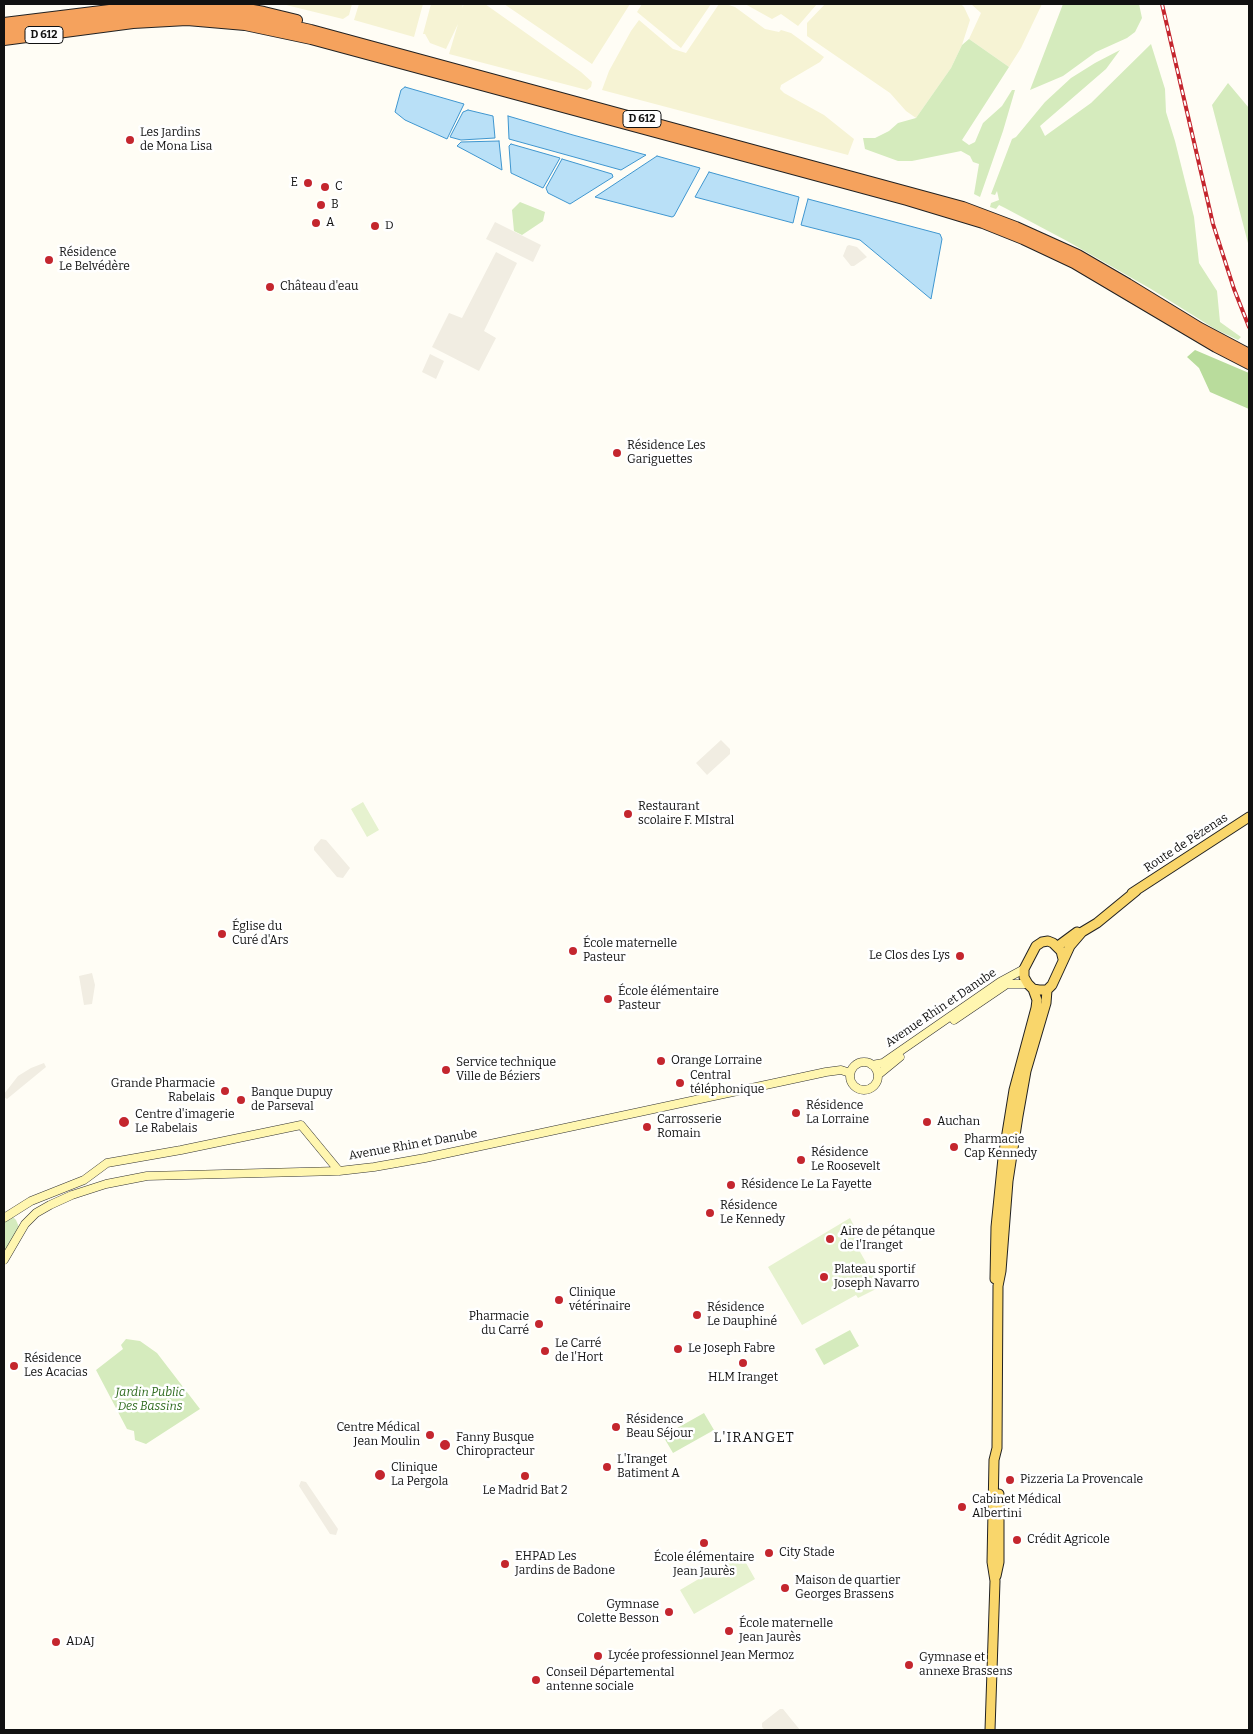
<!DOCTYPE html>
<meta charset="utf-8">
<style>
body{margin:0}
#map{position:relative;width:1253px;height:1734px;overflow:hidden;background:#fffdf5;font-family:Bitter,serif}
canvas{display:block}
.frame{position:absolute;inset:0;border:5px solid #111;pointer-events:none}
</style>
<div id="map">
<canvas width="1253" height="1734"></canvas>
<div class="frame"></div>
</div>
<script>
const context = document.querySelector('canvas').getContext('2d');
context.lineJoin = 'round';
function fillPath(path, color) {
  context.fillStyle = color;
  context.fill(path, 'evenodd');
}
function poly(rows) {
  const path = new Path2D();
  for (const r of rows) {
    if (r.length === 3) {
      path.moveTo(r[0] + r[2], r[1]);
      path.arc(r[0], r[1], r[2], 0, 2 * Math.PI);
      continue;
    }
    path.moveTo(r[0], r[1]);
    for (let i = 2; i < r.length; i += 2) path.lineTo(r[i], r[i + 1]);
  }
  return path;
}
function stroke(path, color, width, dash) {
  context.strokeStyle = color;
  context.lineWidth = width;
  context.lineCap = dash ? 'butt' : 'round';
  context.setLineDash(dash || []);
  context.stroke(path);
}
function label(font, color, halo, rows, align = 'center') {
  context.font = font + ' Bitter,serif';
  context.lineWidth = 5;
  context.setLineDash([]);
  context.textBaseline = 'middle';
  context.strokeStyle = halo;
  context.fillStyle = color;
  for (const [text, x, y, turn = 0] of rows) {
    context.save();
    context.translate(x, y);
    context.rotate((+turn || 0) * Math.PI / 180);
    context.textAlign = isNaN(turn) ? turn : align;
    if (halo) context.strokeText(text, 0, 0);
    context.fillText(text, 0, 0);
    context.restore();
  }
}
const farmland = poly([
 [282,4,352,4,349,15,343,19],
 [359,4,423,4,414,37,354,20],
 [431,4,463,4,462,8,464,4,485,4,581,72,592,82,591,87,587,90,449,54,458,24,446,49,430,43,425,34,423,34],
 [504,4,630,4,592,64],
 [642,4,711,4,681,48,637,12],
 [719,4,726,4,735,7,765,29,779,32,781,30,791,33,824,57,820,62,781,85,780,89,784,93,824,115,854,139,848,155,602,90,609,71,631,31,639,20,673,49,686,53],
 [745,4,817,4,798,26,781,14,772,19],
 [825,4,961,4,964,7,970,20,962,45,951,68,916,118,906,111,890,93,807,36,807,23],
 [971,4,1042,4,1021,48,1009,67,969,39,981,13]
]);
const green = poly([
 [1063,4,1139,4,1142,18,1135,32,1127,38,1096,52,1063,76,1030,90],
 [969,39,1009,67,962,140,969,145,975,142,983,123,1002,106,1012,90,1015,90,1003,131,980,197,974,194,979,164,973,162,970,156,961,151,912,161,898,161,865,149,863,138,875,138,889,131,898,123,916,118,951,68,962,45],
 [1151,44,1165,89,1166,112,1175,141,1194,217,1199,263,1217,291,1220,322,1241,337,1238,340,1215,329,1151,289,1067,241,1005,208,999,205,996,209,990,207,991,203,999,200,997,191,995,195,991,194,1012,139,1016,137,1045,102,1071,78,1095,63,1120,50,1106,69,1040,126,1045,136,1091,103],
 [1228,83,1249,108,1249,247,1212,105],
 [520,202,545,212,543,221,522,235,514,231,512,210],
 [12,1216,16,1220,19,1227,4,1252,4,1222],
 [850,1330,859,1346,824,1365,815,1349],
 [126,1339,140,1341,157,1353,200,1409,146,1444,135,1440,134,1431,127,1429,96,1370,123,1349,121,1345],
 [704,1413,714,1430,673,1453,663,1436]
]);
const forest = poly([
 [1195,350,1249,373,1249,409,1210,392,1199,368,1187,357]
]);
const pitch = poly([
 [363,802,379,830,367,837,351,809],
 [850,1218,861,1240,855,1243,880,1287,858,1298,856,1295,802,1325,768,1267],
 [741,1554,755,1579,694,1614,680,1590]
]);
const plaza = poly([
 [495,222,541,245,533,262,486,239],
 [849,245,857,247,867,257,854,266,851,266,843,256,847,246],
 [496,252,517,263,484,331,496,338,479,371,432,347,449,313,462,318],
 [430,354,444,361,436,379,422,372],
 [721,740,730,749,730,754,707,775,696,763],
 [321,839,326,840,350,868,343,878,337,877,314,850,314,847],
 [92,973,95,985,92,1004,84,1005,79,976],
 [44,1063,46,1067,7,1099,4,1097,4,1094,18,1076,31,1068],
 [301,1481,306,1482,338,1529,336,1535,330,1534,299,1486],
 [780,1709,783,1709,800,1730,765,1730,762,1727,762,1723]
]);
const water = poly([
 [405,87,464,104,447,139,405,120,395,112,401,90,405,87],
 [468,110,493,116,495,138,461,140,450,137,463,112,468,110],
 [508,116,573,135,646,155,621,170,509,139,508,116],
 [499,141,502,170,457,146,461,142,499,141],
 [511,144,560,158,543,188,511,173,509,146,511,144],
 [657,156,700,168,674,216,672,217,595,197,657,156],
 [562,159,612,174,613,177,570,204,548,193,546,188,562,159],
 [709,172,799,197,793,223,695,197,709,172],
 [808,199,940,234,942,239,931,299,860,240,801,225,808,199]
]);
const secondary = poly([
 [954,1020,1007,984,1028,984],
 [864,1076,14],
 [872,1065,883,1063,1000,982,1024,969],
 [878,1075,900,1057],
 [4,1218,31,1201,84,1180,107,1163,181,1150,301,1125,339,1171],
 [4,1260,25,1224,36,1213,50,1205,72,1195,106,1184,147,1176,339,1171,374,1167,425,1158,826,1072,841,1070,850,1073]
]);
const primary = poly([
 [1132,893,1249,817],
 [1058,946,1077,932],
 [1063,959,1061,951,1053,943,1048,941,1042,942,1036,946,1024,969,1024,977,1028,984,1033,989,1039,990,1047,990,1052,985,1070,946,1082,932,1097,923,1136,891],
 [995,1279,996,1227,1003,1158,1014,1090,1036,1008,1037,1000,1033,989],
 [996,1576,999,1562,999,1494],
 [990,1730,995,1581,992,1562,994,1460,997,1448,998,1286,1001,1271,1008,1181,1018,1116,1026,1071,1046,1003,1047,990]
]);
const highway = poly([
 [4,23,158,4,197,4,230,6,264,12,297,20],
 [4,31,135,14,187,11,248,16,311,30,963,207,1016,227,1078,255,1128,284,1200,328,1249,354],
 [4,40,133,23,187,20,245,25,311,39,907,200,983,223,1023,239,1074,263,1216,347,1249,364]
]);
const rail = poly([
 [1162,4,1213,224,1234,289,1249,327]
]);
const markers = [
 [130,140,5,"#c4262e"],
 [308,183,5,"#c4262e"],
 [325,187,5,"#c4262e"],
 [321,205,5,"#c4262e"],
 [316,223,5,"#c4262e"],
 [375,226,5,"#c4262e"],
 [49,260,5,"#c4262e"],
 [270,287,5,"#c4262e"],
 [617,453,5,"#c4262e"],
 [628,814,5,"#c4262e"],
 [222,934,5,"#c4262e"],
 [573,951,5,"#c4262e"],
 [960,956,5,"#c4262e"],
 [608,999,5,"#c4262e"],
 [661,1061,5,"#c4262e"],
 [446,1070,5,"#c4262e"],
 [680,1083,5,"#c4262e"],
 [225,1091,5,"#c4262e"],
 [241,1100,5,"#c4262e"],
 [796,1113,5,"#c4262e"],
 [124,1122,6,"#c4262e"],
 [927,1122,5,"#c4262e"],
 [647,1127,5,"#c4262e"],
 [954,1147,5,"#c4262e"],
 [801,1160,5,"#c4262e"],
 [731,1185,5,"#c4262e"],
 [710,1213,5,"#c4262e"],
 [830,1239,5,"#c4262e"],
 [824,1277,5,"#c4262e"],
 [559,1300,5,"#c4262e"],
 [697,1315,5,"#c4262e"],
 [539,1324,5,"#c4262e"],
 [678,1349,5,"#c4262e"],
 [545,1351,5,"#c4262e"],
 [743,1363,5,"#c4262e"],
 [14,1366,5,"#c4262e"],
 [616,1427,5,"#c4262e"],
 [430,1435,5,"#c4262e"],
 [445,1445,6,"#c4262e"],
 [607,1467,5,"#c4262e"],
 [380,1475,6,"#c4262e"],
 [525,1476,5,"#c4262e"],
 [1010,1480,5,"#c4262e"],
 [962,1507,5,"#c4262e"],
 [1017,1540,5,"#c4262e"],
 [704,1543,5,"#c4262e"],
 [769,1553,5,"#c4262e"],
 [505,1564,5,"#c4262e"],
 [785,1588,5,"#c4262e"],
 [669,1612,5,"#c4262e"],
 [729,1631,5,"#c4262e"],
 [56,1642,5,"#c4262e"],
 [598,1656,5,"#c4262e"],
 [909,1665,5,"#c4262e"],
 [536,1680,5,"#c4262e"]
];
const shields = [
 [44,35,38],
 [642,119,38]
];
const shieldNames = [
 ["D 612",44,35],
 ["D 612",642,119]
];
const poiNames = [
 ["Les Jardins",140,133],
 ["de Mona Lisa",140,147],
 ["E",298,183,"right"],
 ["C",335,187],
 ["B",331,205],
 ["A",326,223],
 ["D",385,226],
 ["Résidence",59,253],
 ["Le Belvédère",59,267],
 ["Château d'eau",280,287],
 ["Résidence Les",627,446],
 ["Gariguettes",627,460],
 ["Restaurant",638,807],
 ["scolaire F. MIstral",638,821],
 ["Église du",232,927],
 ["Curé d'Ars",232,941],
 ["École maternelle",583,944],
 ["Pasteur",583,958],
 ["Le Clos des Lys",950,956,"right"],
 ["École élémentaire",618,992],
 ["Pasteur",618,1006],
 ["Orange Lorraine",671,1061],
 ["Service technique",456,1063],
 ["Ville de Béziers",456,1077],
 ["Central",690,1076],
 ["téléphonique",690,1090],
 ["Grande Pharmacie",215,1084,"right"],
 ["Rabelais",215,1098,"right"],
 ["Banque Dupuy",251,1093],
 ["de Parseval",251,1107],
 ["Résidence",806,1106],
 ["La Lorraine",806,1120],
 ["Centre d'imagerie",135,1115],
 ["Le Rabelais",135,1129],
 ["Carrosserie",657,1120],
 ["Romain",657,1134],
 ["Auchan",937,1122],
 ["Pharmacie",964,1140],
 ["Cap Kennedy",964,1154],
 ["Résidence",811,1153],
 ["Le Roosevelt",811,1167],
 ["Résidence Le La Fayette",741,1185],
 ["Résidence",720,1206],
 ["Le Kennedy",720,1220],
 ["Aire de pétanque",840,1232],
 ["de l'Iranget",840,1246],
 ["Plateau sportif",834,1270],
 ["Joseph Navarro",834,1284],
 ["Clinique",569,1293],
 ["vétérinaire",569,1307],
 ["Résidence",707,1308],
 ["Le Dauphiné",707,1322],
 ["Pharmacie",529,1317,"right"],
 ["du Carré",529,1331,"right"],
 ["Le Carré",555,1344],
 ["de l'Hort",555,1358],
 ["Le Joseph Fabre",688,1349],
 ["Résidence",24,1359],
 ["Les Acacias",24,1373],
 ["HLM Iranget",743,1378,"center"],
 ["Résidence",626,1420],
 ["Beau Séjour",626,1434],
 ["Centre Médical",420,1428,"right"],
 ["Jean Moulin",420,1442,"right"],
 ["Fanny Busque",456,1438],
 ["Chiropracteur",456,1452],
 ["L'Iranget",617,1460],
 ["Batiment A",617,1474],
 ["Clinique",391,1468],
 ["La Pergola",391,1482],
 ["Pizzeria La Provencale",1020,1480],
 ["Le Madrid Bat 2",525,1491,"center"],
 ["Cabinet Médical",972,1500],
 ["Albertini",972,1514],
 ["Crédit Agricole",1027,1540],
 ["City Stade",779,1553],
 ["EHPAD Les",515,1557],
 ["Jardins de Badone",515,1571],
 ["École élémentaire",704,1558,"center"],
 ["Jean Jaurès",704,1572,"center"],
 ["Maison de quartier",795,1581],
 ["Georges Brassens",795,1595],
 ["Gymnase",659,1605,"right"],
 ["Colette Besson",659,1619,"right"],
 ["École maternelle",739,1624],
 ["Jean Jaurès",739,1638],
 ["ADAJ",66,1642],
 ["Lycée professionnel Jean Mermoz",608,1656],
 ["Gymnase et",919,1658],
 ["annexe Brassens",919,1672],
 ["Conseil Départemental",546,1673],
 ["antenne sociale",546,1687]
];
const streetNames = [
 ["Route de Pézenas",1186,843,-33],
 ["Avenue Rhin et Danube",941,1008,-34],
 ["Avenue Rhin et Danube",413,1145,-10]
];
const parkNames = [
 ["Jardin Public",150,1393],
 ["Des Bassins",150,1407]
];
const neighbourhoodNames = [
 ["L'IRANGET",754,1438]
];
fillPath(farmland, '#f6f3d4');
fillPath(green, '#d5ebbd');
fillPath(forest, '#b9dc9c');
fillPath(pitch, '#e6f2cf');
fillPath(plaza, '#f1ede2');
fillPath(water, '#b9e0f7');
stroke(water, '#3f96cf', 1);
stroke(secondary, '#333', 9);
stroke(primary, '#222', 11);
stroke(highway, '#222', 12);
stroke(secondary, '#fff6b0', 8);
stroke(primary, '#f9d66b', 9);
stroke(highway, '#f5a25d', 10);
stroke(rail, '#c4262e', 4);
stroke(rail, '#fff', 2, [5.5]);
for (const [x, y, r, color] of markers) {
  const dot = new Path2D();
  dot.arc(x, y, r, 0, 2 * Math.PI);
  context.fillStyle = color;
  context.fill(dot);
  stroke(dot, '#fff', 2);
}
for (const [x, y, w] of shields) {
  const box = new Path2D();
  box.roundRect(x - w / 2, y - 8.5, w, 17, 4);
  context.fillStyle = '#fff';
  context.fill(box);
  stroke(box, '#111', 1);
}
label('bold 11px', '#111', null, shieldNames);
label('12px', '#111', '#fff', poiNames, 'left');
label('12px', '#111', '#fff', streetNames);
label('italic 12px', '#2f6b1f', '#fff', parkNames);
context.letterSpacing = '1px';
label('14px', '#111', '#fff', neighbourhoodNames);
context.letterSpacing = '0px';
</script>
